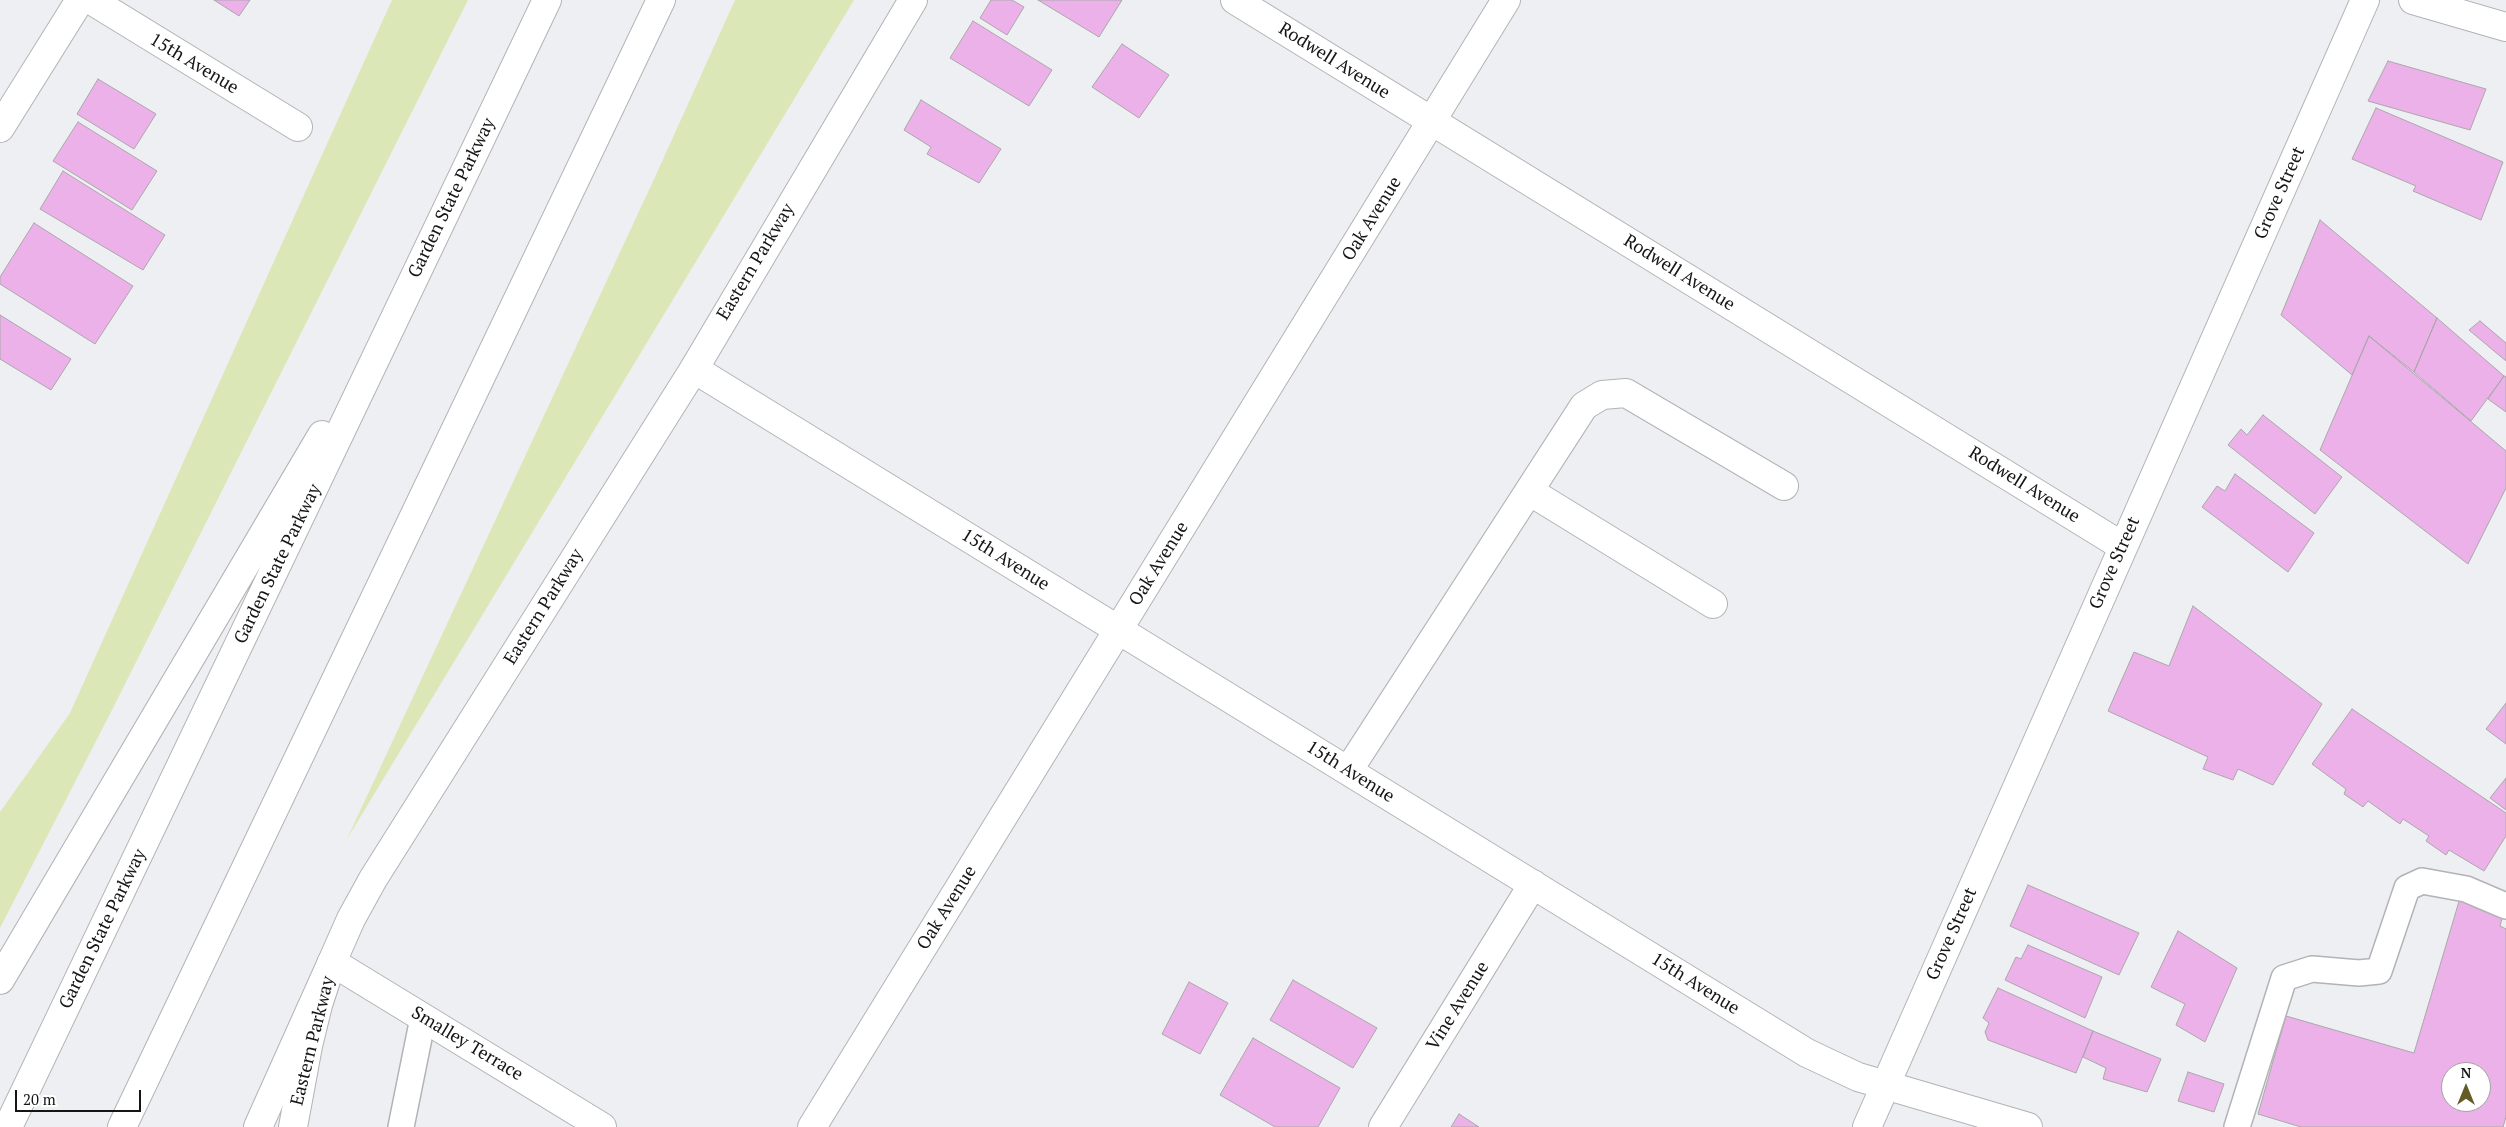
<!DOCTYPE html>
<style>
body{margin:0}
#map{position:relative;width:2506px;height:1127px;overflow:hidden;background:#eeeff2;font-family:"PT Serif",serif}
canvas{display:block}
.north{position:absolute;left:2441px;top:1062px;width:50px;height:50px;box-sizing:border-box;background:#fff;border:1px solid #a1a1a2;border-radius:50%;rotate:0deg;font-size:14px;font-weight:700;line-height:20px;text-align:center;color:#151516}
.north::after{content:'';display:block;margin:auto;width:18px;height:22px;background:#645b27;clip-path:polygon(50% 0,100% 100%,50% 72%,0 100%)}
.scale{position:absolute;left:15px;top:1090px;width:126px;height:22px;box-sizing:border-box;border:2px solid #151516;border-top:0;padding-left:6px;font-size:15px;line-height:18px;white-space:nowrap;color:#151516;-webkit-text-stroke:4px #fff;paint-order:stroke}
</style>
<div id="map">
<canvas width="2506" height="1127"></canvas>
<div class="north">N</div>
<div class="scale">20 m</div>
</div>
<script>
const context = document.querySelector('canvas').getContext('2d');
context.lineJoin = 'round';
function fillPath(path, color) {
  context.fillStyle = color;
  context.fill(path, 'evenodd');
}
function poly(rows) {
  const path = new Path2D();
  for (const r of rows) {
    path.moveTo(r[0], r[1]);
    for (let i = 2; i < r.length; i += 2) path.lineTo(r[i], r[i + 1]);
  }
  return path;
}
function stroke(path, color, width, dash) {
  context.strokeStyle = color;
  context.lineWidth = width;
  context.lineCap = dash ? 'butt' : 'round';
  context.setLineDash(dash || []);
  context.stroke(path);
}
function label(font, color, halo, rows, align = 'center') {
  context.font = font + ' "PT Serif",serif';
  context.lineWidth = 4;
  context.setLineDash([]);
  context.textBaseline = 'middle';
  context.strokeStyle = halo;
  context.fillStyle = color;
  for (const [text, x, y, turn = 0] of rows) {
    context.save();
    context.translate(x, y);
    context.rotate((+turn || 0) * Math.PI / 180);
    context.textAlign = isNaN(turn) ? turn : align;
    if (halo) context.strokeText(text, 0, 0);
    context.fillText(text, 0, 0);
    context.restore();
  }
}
const green = poly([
 [392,0,468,0,112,710,0,928,0,812,70,713],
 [735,0,854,0,347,839,655,177]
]);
const building = poly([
 [214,0,250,0,239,16,214,0],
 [991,0,1012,0,1024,7,1007,35,980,18,991,0],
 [1038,0,1122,0,1099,37,1038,0],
 [973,21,1052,70,1029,106,950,58,973,21],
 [1122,44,1169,75,1139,118,1092,87,1122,44],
 [2388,61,2486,89,2470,130,2368,101,2388,61],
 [98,79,156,114,134,149,77,114,98,79],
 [921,100,1001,149,979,183,927,154,931,147,904,130,921,100],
 [2376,108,2503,162,2481,220,2413,191,2416,186,2352,159,2376,108],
 [78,122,157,171,132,210,53,161,78,122],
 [63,171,165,235,143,270,40,209,63,171],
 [2320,220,2437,318,2414,372,2369,336,2352,375,2281,315,2320,220],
 [34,223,133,286,95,344,0,284,0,277,34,223],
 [0,315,71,359,51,390,0,359,0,315],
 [2437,318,2504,376,2471,421,2414,372,2437,318],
 [2480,321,2506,343,2506,361,2469,330,2480,321],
 [2369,336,2506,451,2506,488,2468,564,2320,450,2369,336],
 [2504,376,2506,377,2506,412,2488,399,2504,376],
 [2263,415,2342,477,2315,514,2228,445,2241,429,2247,435,2263,415],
 [2235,474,2314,533,2288,572,2202,507,2217,486,2225,491,2235,474],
 [2193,606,2322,704,2273,785,2238,769,2233,780,2203,769,2208,757,2108,711,2134,652,2169,666,2193,606],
 [2506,703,2506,744,2486,729,2506,703],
 [2352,709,2506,813,2506,836,2484,871,2449,850,2446,855,2426,841,2429,836,2403,819,2400,824,2368,801,2363,807,2344,794,2346,789,2312,764,2352,709],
 [2506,778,2506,810,2490,798,2506,778],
 [2028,885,2139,933,2119,975,2010,926,2028,885],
 [2460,898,2504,911,2500,926,2506,929,2506,1117,2503,1127,2301,1127,2258,1114,2286,1016,2414,1053,2460,898],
 [2451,1072,2481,1072,2481,1102,2451,1102,2451,1072],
 [2178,931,2237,968,2205,1042,2176,1025,2185,1004,2151,987,2178,931],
 [2028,945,2102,977,2085,1018,2005,980,2016,957,2021,959,2028,945],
 [1293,980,1377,1028,1353,1068,1270,1020,1293,980],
 [1189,982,1228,1003,1200,1054,1162,1034,1189,982],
 [1998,988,2093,1031,2076,1073,1988,1040,1985,1032,1989,1023,1983,1018,1998,988],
 [2093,1031,2161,1059,2147,1092,2103,1079,2106,1068,2083,1057,2093,1031],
 [1253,1038,1340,1088,1318,1127,1275,1127,1220,1095,1253,1038],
 [2188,1072,2224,1084,2214,1112,2178,1101,2188,1072],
 [1459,1114,1479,1127,1451,1127,1459,1114]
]);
const lane = poly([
 [401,1127,423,1018],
 [2237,1127,2284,978,2312,969,2359,973,2379,971,2407,888,2422,881,2466,889,2506,906]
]);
const street = poly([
 [91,0,298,127],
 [1235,0,2122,546],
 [2413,0,2506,27],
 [694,369,1807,1053,1858,1077,2028,1127],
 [1529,491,1713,604],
 [1348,771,1584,406,1602,395,1626,393,1784,486],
 [332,962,602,1127],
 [812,1127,1506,0],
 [1383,1127,1533,884]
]);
const secondary = poly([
 [0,128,80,0],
 [293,1127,308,1046,318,1005,332,962,351,919,373,879,694,369,913,0],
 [1867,1127,2365,0]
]);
const highway = poly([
 [0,980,322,435],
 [8,1127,547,0],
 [122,1127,661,0],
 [258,1127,332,962]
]);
const streetNames = [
 ["Rodwell Avenue",1334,61,32],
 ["15th Avenue",194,64,31],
 ["Grove Street",2280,193,-66],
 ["Garden State Parkway",452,198,-64],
 ["Oak Avenue",1372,219,-58],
 ["Eastern Parkway",756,262,-59],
 ["Rodwell Avenue",1679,273,32],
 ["Rodwell Avenue",2024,485,32],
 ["15th Avenue",1005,560,32],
 ["Grove Street",2115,563,-66],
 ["Garden State Parkway",278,564,-64],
 ["Oak Avenue",1159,564,-58],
 ["Eastern Parkway",544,607,-58],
 ["15th Avenue",1350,772,32],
 ["Oak Avenue",947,908,-58],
 ["Garden State Parkway",103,929,-64],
 ["Grove Street",1952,934,-66],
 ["15th Avenue",1695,984,32],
 ["Vine Avenue",1458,1006,-58],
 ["Eastern Parkway",313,1041,-76],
 ["Smalley Terrace",467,1044,31]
];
fillPath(green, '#dbe7b7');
fillPath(building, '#edb1ea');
stroke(building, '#a9a7a9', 1);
stroke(lane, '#b1b3b6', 28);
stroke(street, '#b1b3b6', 30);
stroke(secondary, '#b1b3b6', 30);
stroke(highway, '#b1b3b6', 30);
stroke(lane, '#fff', 25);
stroke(street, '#fff', 28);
stroke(secondary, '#fff', 28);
stroke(highway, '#fff', 28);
label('18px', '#151516', '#fff', streetNames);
</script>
